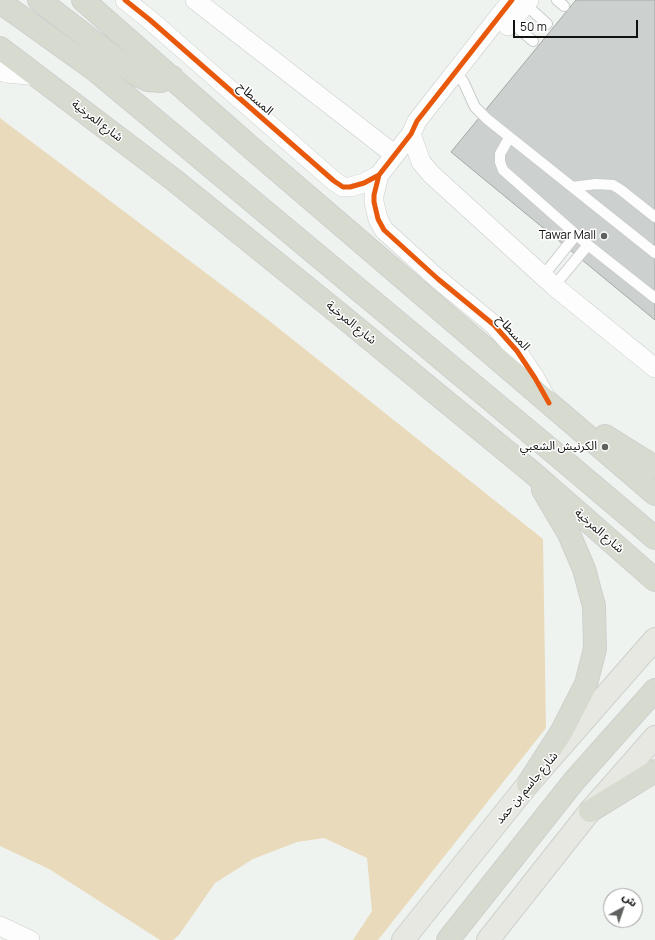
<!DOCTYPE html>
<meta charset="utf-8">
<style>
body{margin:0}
#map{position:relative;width:655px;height:940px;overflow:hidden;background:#eff3ef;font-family:Manrope,"Noto Sans Arabic",sans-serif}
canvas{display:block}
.north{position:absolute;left:603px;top:888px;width:40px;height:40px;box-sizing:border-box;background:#fff;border:1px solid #9fa09f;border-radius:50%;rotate:40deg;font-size:11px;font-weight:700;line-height:16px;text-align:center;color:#101210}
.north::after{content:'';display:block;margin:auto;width:14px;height:18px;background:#5e615e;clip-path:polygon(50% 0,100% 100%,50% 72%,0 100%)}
.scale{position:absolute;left:513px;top:20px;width:125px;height:18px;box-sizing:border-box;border:2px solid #101210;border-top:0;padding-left:5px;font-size:12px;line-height:14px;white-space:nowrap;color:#101210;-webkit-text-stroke:3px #fff;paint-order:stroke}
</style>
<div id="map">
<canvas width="655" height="940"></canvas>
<div class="north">ش</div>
<div class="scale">50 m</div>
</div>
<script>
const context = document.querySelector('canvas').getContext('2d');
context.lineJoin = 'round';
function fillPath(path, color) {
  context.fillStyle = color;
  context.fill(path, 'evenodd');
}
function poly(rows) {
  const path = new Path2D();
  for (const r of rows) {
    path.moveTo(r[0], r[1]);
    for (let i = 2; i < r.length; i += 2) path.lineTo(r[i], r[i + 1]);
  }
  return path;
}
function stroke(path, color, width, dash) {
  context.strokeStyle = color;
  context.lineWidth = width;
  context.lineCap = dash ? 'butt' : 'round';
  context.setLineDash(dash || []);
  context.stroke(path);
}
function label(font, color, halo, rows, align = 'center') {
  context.font = font + ' Manrope,"Noto Sans Arabic",sans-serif';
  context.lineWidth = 3;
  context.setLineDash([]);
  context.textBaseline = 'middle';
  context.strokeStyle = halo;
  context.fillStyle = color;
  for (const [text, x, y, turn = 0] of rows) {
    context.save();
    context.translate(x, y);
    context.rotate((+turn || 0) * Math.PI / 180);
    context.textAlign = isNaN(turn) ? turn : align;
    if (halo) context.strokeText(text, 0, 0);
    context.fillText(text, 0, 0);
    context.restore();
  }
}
const green = poly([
 [0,118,267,319,543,539,546,728,378,940,353,940,372,911,367,858,324,838,297,842,253,859,215,883,179,935,173,940,160,940,49,869,0,846]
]);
const building = poly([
 [576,0,655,0,655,320,451,152,576,0]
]);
const lane = poly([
 [557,0,564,6],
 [525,4,547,24],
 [511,22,533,41],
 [454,74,463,81,475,107,487,119,655,253],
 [509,138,500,154,500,162,503,170,588,245,655,298],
 [572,187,596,184,613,185,621,190,655,217],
 [543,276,576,235],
 [554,286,588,245]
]);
const street = poly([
 [125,0,150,20,334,181,343,187,350,187,364,183,379,175],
 [195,0,395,155],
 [512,0,417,121,411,134,379,175,374,195,374,202,378,219,384,230,438,279,494,325,517,351,535,378,545,397],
 [508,26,529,0],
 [0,71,7,73,38,76],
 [411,134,421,162,431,174,554,286,655,368],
 [0,926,30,940]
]);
const primary = poly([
 [403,940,528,784,655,639],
 [488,940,590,811,655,737]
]);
const highway = poly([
 [39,0,137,75,148,80,160,81,172,77],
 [83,0,256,152,655,494],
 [0,2,95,70,551,450,655,538],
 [0,48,174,180,342,316,533,473,655,580],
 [605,436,655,467],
 [528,784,562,731,586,684,595,649,594,606,584,569,569,534,543,490],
 [590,811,655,771],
 [448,940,574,781,655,690]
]);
const cycleway = poly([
 [125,0,150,20,334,181,343,187,350,187,364,183,379,175],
 [512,0,417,121,411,134,379,175,374,195,374,202,378,219,384,230,438,279,494,325,517,351,535,378,549,403]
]);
const markers = [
 [604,236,4,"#5e615e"],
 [605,447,4,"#5e615e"]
];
const streetNames = [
 ["المسطاح",255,99,41],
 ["شارع المرخية",97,121,37],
 ["شارع المرخية",351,323,39],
 ["المسطاح",513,333,48],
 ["شارع المرخية",599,531,41],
 ["شارع جاسم بن حمد",527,788,-50]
];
const poiNames = [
 ["Tawar Mall",596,236],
 ["الكرنيش الشعبي",597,447]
];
fillPath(green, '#e9dabb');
fillPath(building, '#ccd0ce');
stroke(building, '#a4a8a5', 1);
stroke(lane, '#c9cdca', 12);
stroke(street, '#c9cdca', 20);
stroke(primary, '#ced0ce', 24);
stroke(highway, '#ced0ce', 24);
stroke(lane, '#fdfdfd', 10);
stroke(street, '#fdfdfd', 19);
stroke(primary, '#e6e8e1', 22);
stroke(highway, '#d7dacf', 22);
stroke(cycleway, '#e8590c', 5);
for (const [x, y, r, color] of markers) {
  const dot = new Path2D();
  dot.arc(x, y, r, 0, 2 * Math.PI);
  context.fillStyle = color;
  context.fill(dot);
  stroke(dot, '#fff', 1.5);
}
label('12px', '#101210', '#fff', streetNames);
label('12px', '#101210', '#fff', poiNames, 'right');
</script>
